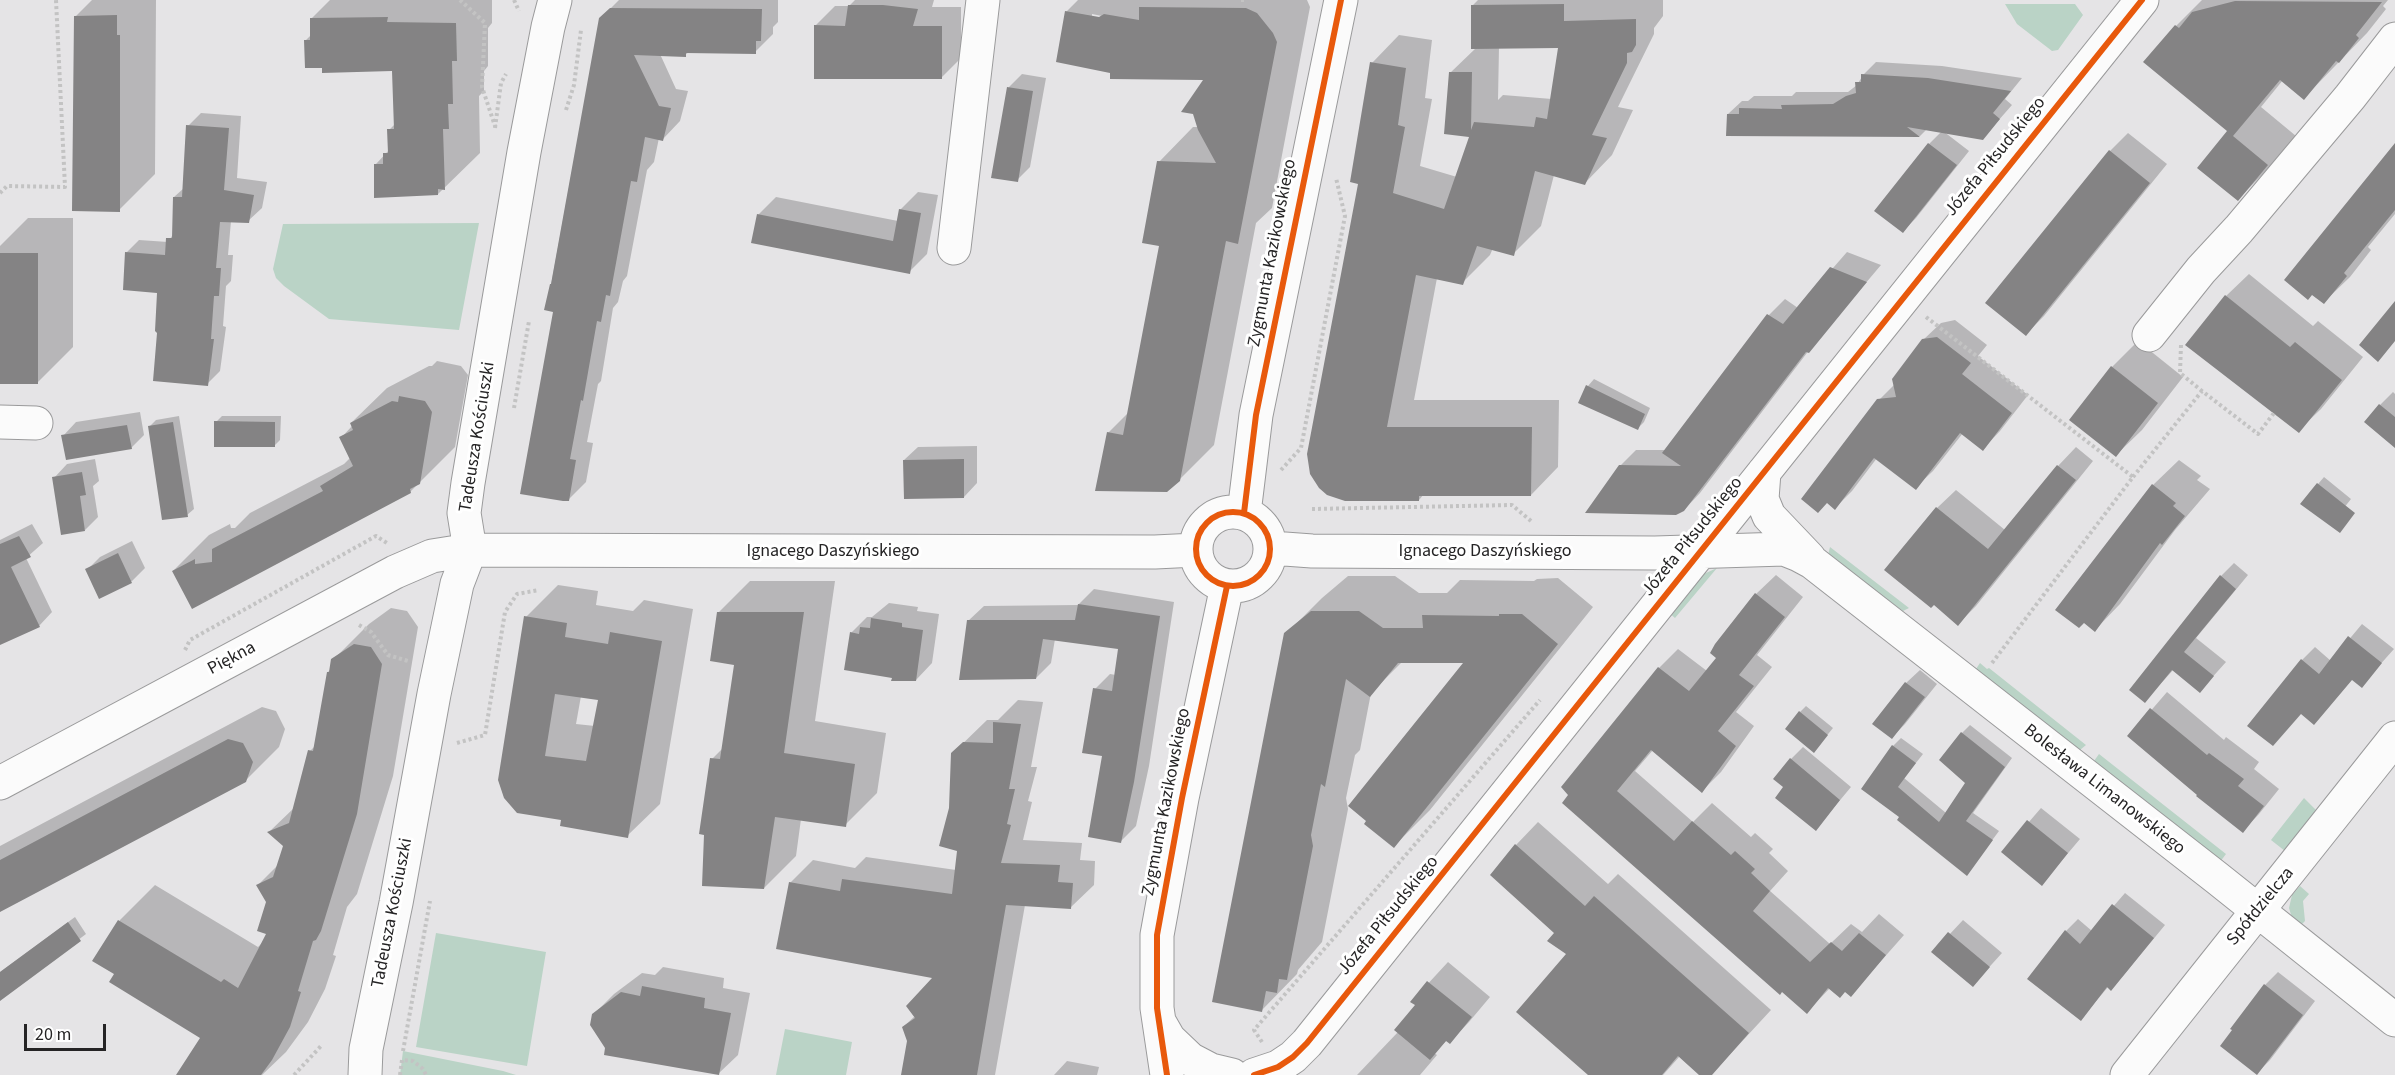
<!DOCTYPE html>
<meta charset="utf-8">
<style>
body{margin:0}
#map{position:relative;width:2395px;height:1075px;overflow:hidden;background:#e5e4e6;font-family:"Source Sans 3",sans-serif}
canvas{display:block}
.scale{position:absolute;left:24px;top:1024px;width:82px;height:27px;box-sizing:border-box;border:3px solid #252425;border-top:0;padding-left:8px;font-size:18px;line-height:21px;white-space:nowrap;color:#252425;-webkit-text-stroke:4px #fff;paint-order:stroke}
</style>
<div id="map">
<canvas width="2395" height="1075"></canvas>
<div class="scale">20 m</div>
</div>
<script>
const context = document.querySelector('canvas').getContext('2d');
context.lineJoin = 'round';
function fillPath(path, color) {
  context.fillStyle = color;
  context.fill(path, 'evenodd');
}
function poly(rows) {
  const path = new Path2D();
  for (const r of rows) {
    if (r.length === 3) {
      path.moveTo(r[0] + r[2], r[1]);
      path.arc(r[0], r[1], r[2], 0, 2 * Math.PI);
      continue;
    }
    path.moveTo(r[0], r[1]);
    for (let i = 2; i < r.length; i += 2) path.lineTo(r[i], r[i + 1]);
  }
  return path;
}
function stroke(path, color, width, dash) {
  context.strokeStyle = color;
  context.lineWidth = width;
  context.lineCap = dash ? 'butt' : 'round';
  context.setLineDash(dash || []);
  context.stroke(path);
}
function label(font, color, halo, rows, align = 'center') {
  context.font = font + ' "Source Sans 3",sans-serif';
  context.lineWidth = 6;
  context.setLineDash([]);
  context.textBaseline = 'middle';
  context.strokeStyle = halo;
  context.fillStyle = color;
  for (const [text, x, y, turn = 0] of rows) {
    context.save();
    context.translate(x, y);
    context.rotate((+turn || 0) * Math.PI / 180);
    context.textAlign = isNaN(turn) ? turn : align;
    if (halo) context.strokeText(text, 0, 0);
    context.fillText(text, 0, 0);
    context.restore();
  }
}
const green = poly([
 [2005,4,2075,4,2083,15,2058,50,2052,51,2017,24],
 [479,223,459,330,329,319,284,286,276,278,273,269,283,224],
 [1830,547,1909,608,1903,611,1828,555],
 [1717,568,1675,618,1668,612,1697,577],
 [1980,663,1987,669,1989,668,2086,745,2080,750,1976,669],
 [2099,754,2226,854,2220,862,2094,761],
 [2304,798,2316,810,2285,851,2271,840],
 [2300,886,2309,894,2303,901,2305,921,2300,926,2292,918,2289,908,2292,895],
 [436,933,546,952,527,1066,416,1047],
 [785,1029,852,1042,846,1075,776,1075],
 [403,1051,503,1071,516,1075,400,1075]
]);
const shadow = poly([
 [92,0,156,0,155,174,119,210,75,17],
 [330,0,492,0,492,23,488,28,488,66,484,71,484,91,479,96,480,153,438,194,376,164,390,149,389,130,395,124,394,70,323,66,306,40,312,34,311,19],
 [619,0,778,0,778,22,773,27,773,34,755,52,689,52,685,55,660,54,676,89,688,91,680,121,663,139,659,138,654,162,647,170,627,276,623,281,618,302,613,308,601,381,598,384,587,442,593,443,586,482,569,499,555,311,551,285,600,19],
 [855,0,934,0,932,7,961,7,961,58,941,78,815,26,835,6,849,6],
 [1078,0,1307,0,1310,7,1272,208,1256,223,1214,445,1179,480,1108,433,1129,412,1161,245,1159,162,1193,127,1198,127,1206,78,1112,71,1066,12],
 [1092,14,1107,17,1092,17],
 [1478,0,1663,0,1663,16,1654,28,1654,34,1618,107,1633,110,1612,155,1585,183,1554,175,1541,226,1513,254,1493,248,1490,255,1462,283,1437,278,1414,400,1559,400,1558,467,1531,495,1424,494,1419,500,1346,500,1360,183,1372,63,1399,35,1432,40,1425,98,1432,99,1420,166,1457,177,1471,135,1450,73,1476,48,1473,5],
 [1560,46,1552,99,1503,95,1498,100,1499,47],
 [2202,0,2388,0,2383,6,2386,9,2367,33,2304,98,2283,80,2261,107,2296,136,2266,171,2238,199,2229,131,2145,62,2176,26],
 [1876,62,1942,66,2022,78,2005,99,2012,105,1983,138,1943,131,1969,151,1916,218,1903,231,1929,144,1942,131,1927,129,1920,136,1728,134,1728,114,1742,101,1748,101,1754,96,1792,96,1796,92,1848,92,1857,85,1863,75],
 [1022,74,1046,78,1030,167,1017,180,1009,87],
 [201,113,241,116,237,178,267,182,262,208,248,221,231,221,228,255,233,255,231,281,226,286,223,326,226,327,220,371,207,384,159,332,158,291,126,253,139,240,168,242,174,233,174,197,184,188,188,126],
 [2128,133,2167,164,2044,316,2026,334,1987,303,2110,151],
 [2395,145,2395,214,2368,247,2371,250,2350,277,2324,302],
 [918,192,938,195,927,254,909,272,758,215,776,197,898,221,900,210],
 [28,218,73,218,73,347,37,383,0,383,0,246],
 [1847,252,1881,265,1810,349,1700,493,1684,510,1620,466,1636,450,1666,450,1769,315,1785,299,1798,308],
 [2249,274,2313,326,2318,321,2363,357,2321,409,2298,431,2226,296],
 [1955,320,1987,345,1978,356,2028,395,2000,431,1983,449,1963,433,1933,471,1915,488,1877,458,1852,491,1835,508,1879,400,1895,384,1923,340,1941,323],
 [2138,341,2183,377,2142,430,2116,455,2071,419,2112,367],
 [437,361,461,366,468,375,455,447,410,492,193,607,173,571,209,535,230,524,231,528,235,528,250,513,344,464,351,457,341,438,352,426,351,423,387,388,429,366,432,366],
 [1594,379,1650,408,1644,422,1638,428,1580,403,1588,386],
 [2393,392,2395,394,2395,446,2380,405],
 [140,412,144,435,131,448,63,436,76,422],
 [179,416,194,509,187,515,149,427,156,420],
 [222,416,281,416,280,440,274,446,216,422],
 [977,446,977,483,964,497,904,460,918,447],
 [2076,447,2093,461,1976,606,1958,624,1937,508,1956,490,2005,530,2058,466],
 [95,459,99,481,93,486,98,517,85,530,54,478,67,464],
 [2179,460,2201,476,2197,480,2210,489,2175,530,2120,604,2095,630,2153,485],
 [2324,477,2351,499,2336,518,2302,503],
 [32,524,43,543,26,558,52,612,39,626,0,637,0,540],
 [132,541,145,568,132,581,100,597,87,570,100,557],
 [2234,563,2248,575,2196,638,2226,662,2200,691,2174,669,2145,701,2221,576],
 [1776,575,1803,597,1757,655,1772,667,1736,712,1754,726,1721,772,1702,791,1653,750,1635,771,1693,822,1712,803,1751,837,1755,833,1773,849,1769,853,1788,871,1770,891,1830,944,1851,924,1862,932,1879,914,1904,935,1851,995,1845,991,1830,988,1807,1012,1564,803,1659,668,1678,649,1707,671,1718,658,1756,594],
 [1348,576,1395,576,1419,593,1447,593,1460,580,1534,581,1537,579,1558,578,1593,607,1430,810,1394,846,1466,662,1403,661,1371,693,1360,750,1355,755,1346,798,1348,809,1322,942,1298,970,1297,974,1262,1010,1286,634,1322,598],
 [750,581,835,581,815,721,886,733,877,793,845,825,801,819,796,856,764,888,712,759,724,747,736,663,719,612],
 [558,585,598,591,596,605,633,611,644,600,693,609,660,804,627,836,563,819,517,811,526,617],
 [581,696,600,699,595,726,576,724],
 [1094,589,1174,602,1149,766,1136,826,1121,841,1104,755,1095,689,1110,674,1116,675,1120,648,1055,639,1051,663,1036,678,968,621,984,606,1078,605],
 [889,603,918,607,917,611,939,614,932,663,916,680,893,676,851,633,867,617,872,617],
 [391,608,407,611,418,627,393,776,357,894,347,907,333,955,336,956,325,989,308,1022,286,1052,262,1075,177,1075,202,1037,116,974,94,961,120,920,155,885,258,947,261,944,269,933,267,901,258,885,279,864,284,846,269,832,295,807,310,751,316,745,328,672,331,669,333,660,369,624],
 [2362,624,2394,649,2361,686,2353,679,2301,713,2302,660,2315,647,2331,661],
 [1920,670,1937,684,1905,724,1892,737,1906,683],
 [2167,692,2224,740,2226,737,2259,762,2254,769,2279,789,2259,814,2243,831,2129,736],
 [1018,700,1043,702,1031,767,1037,767,1028,801,1032,802,1023,840,1082,843,1080,860,1095,861,1094,885,1071,907,1025,905,995,1075,903,1075,909,1040,903,1027,915,1016,935,977,790,883,813,860,855,868,866,857,956,870,958,850,951,808,952,754,987,720,998,720],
 [1806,706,1833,728,1820,744,1800,712],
 [262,707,276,711,285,729,279,747,245,781,0,910,0,846],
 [1970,725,2012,758,1973,813,1999,831,1967,874,1901,816,1893,746,1901,738,1923,754,1904,778,1946,813,1967,782,1962,733],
 [1803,747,1851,787,1816,829,1786,787,1791,759],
 [2041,808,2080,839,2042,884,2003,852],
 [1538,822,1608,884,1618,874,1771,1010,1711,1075,1701,1075,1680,1056,1663,1075,1590,1075,1569,954,1516,845],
 [2125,893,2165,925,2123,976,2108,987,2081,1019,2066,931,2078,919,2092,931],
 [75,917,86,934,0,999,0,972],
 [1963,920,2002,953,1973,985,1934,951],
 [1448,962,1490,997,1469,1022,1450,1042,1447,1040,1434,1053,1437,1055,1420,1075,1357,1075,1398,1032,1417,1005,1412,1001],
 [663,967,724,978,723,988,750,993,738,1055,718,1074,606,1048,593,1015,614,994,642,973,655,975],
 [2278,972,2315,1001,2270,1060,2257,1073,2265,985],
 [1067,1061,1099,1067,1097,1075,1054,1075]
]);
const building = poly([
 [2235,1,2382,2,2356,35,2359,38,2339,63,2336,61,2304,100,2280,80,2233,136,2268,165,2238,201,2197,168,2227,131,2143,62,2175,25,2179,28,2192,12],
 [1564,4,1564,21,1636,19,1636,45,1632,52,1627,53,1627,63,1592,135,1607,138,1585,185,1535,171,1514,256,1477,246,1463,285,1416,275,1387,427,1532,427,1531,496,1419,496,1419,501,1345,501,1327,495,1319,488,1310,474,1307,454,1358,184,1350,182,1370,62,1406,68,1398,125,1405,127,1393,193,1444,209,1469,137,1444,134,1449,72,1472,72,1471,130,1474,122,1534,127,1536,117,1547,119,1558,48,1471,49,1471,5],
 [848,5,883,5,918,9,913,26,942,26,942,79,814,79,814,25,845,26],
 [1139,7,1246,8,1257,13,1273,33,1277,42,1238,244,1226,241,1180,481,1167,492,1095,491,1107,432,1123,435,1159,246,1142,243,1157,161,1216,163,1198,130,1193,114,1181,112,1203,80,1110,79,1110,73,1056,62,1065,11,1099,17,1104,14,1139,20],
 [610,8,762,9,761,41,756,41,756,54,686,53,686,57,634,55,659,106,671,108,663,141,645,137,637,182,631,181,610,296,606,295,601,322,597,321,583,401,581,400,570,459,576,460,569,501,563,501,520,494,553,312,544,310,550,284,551,284,599,18],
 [117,15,117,35,120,35,120,212,72,211,74,16],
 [388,17,387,22,456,23,457,61,452,61,453,104,448,104,449,129,443,129,445,190,438,189,438,195,374,198,374,164,383,164,383,153,388,153,387,129,394,129,392,71,322,73,322,68,305,68,304,40,310,40,310,18],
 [1861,74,1928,78,2011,91,1993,113,2000,119,1983,140,1907,127,1920,137,1726,136,1727,114,1739,114,1739,108,1782,109,1781,105,1833,104,1846,96,1856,93,1855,82,1861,82],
 [1007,87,1033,91,1018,182,991,178],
 [186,125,229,128,224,190,254,195,249,223,220,222,216,268,221,268,219,296,214,296,211,339,214,339,208,386,153,381,157,333,155,331,157,293,123,290,125,252,165,255,166,238,172,238,173,197,182,197],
 [1928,143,1957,165,1903,233,1874,211],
 [2395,143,2395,210,2344,273,2347,276,2324,304,2312,295,2308,300,2284,280],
 [2109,150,2150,183,2026,336,1985,303],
 [899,209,921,213,910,274,751,243,757,214,893,241],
 [0,253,38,253,38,384,0,384],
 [1830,267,1867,282,1809,353,1806,352,1684,511,1676,515,1585,513,1619,465,1681,466,1662,453,1767,314,1783,324],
 [2225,295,2290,347,2295,342,2342,380,2299,433,2185,345],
 [2395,301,2395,341,2378,362,2359,345],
 [1937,337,1971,363,1962,374,2012,413,1983,451,1960,433,1916,490,1874,458,1835,510,1827,503,1818,513,1801,499,1877,399,1896,397,1892,379,1922,339],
 [2111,366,2158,403,2116,457,2069,420],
 [1586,385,1645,414,1638,430,1578,403],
 [399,396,425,401,432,412,420,484,410,489,411,493,192,609,172,571,195,559,195,564,212,562,212,549,323,491,320,486,353,466,339,437,353,430,350,423,392,401,398,402],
 [2379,404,2395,417,2395,448,2364,422],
 [214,421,275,422,275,447,214,447],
 [173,422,188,517,162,520,148,426],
 [127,425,132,449,66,460,61,435],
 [964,459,964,498,904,499,903,460],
 [2057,465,2076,480,1958,626,1934,605,1931,608,1884,570,1936,507,1988,549],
 [82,472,86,495,80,496,85,531,61,535,52,477],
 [2317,483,2355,513,2340,533,2300,504],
 [2152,484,2176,503,2173,506,2185,516,2162,545,2160,543,2095,632,2084,623,2079,628,2055,610],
 [19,536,31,557,11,567,40,627,0,645,0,544],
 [118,553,132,583,99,599,85,569],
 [2220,575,2236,589,2184,652,2214,676,2200,693,2172,670,2145,703,2129,690],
 [1755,593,1785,617,1739,675,1754,686,1718,731,1736,746,1702,793,1651,750,1617,791,1674,841,1692,821,1731,855,1735,851,1755,869,1751,873,1770,891,1753,911,1810,962,1831,942,1842,951,1859,933,1886,955,1851,997,1845,992,1840,998,1828,988,1807,1014,1782,992,1780,995,1562,803,1568,795,1561,787,1658,667,1689,691,1716,658,1710,653,1715,644],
 [1078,604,1160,616,1134,782,1121,843,1088,837,1102,756,1082,753,1093,688,1112,691,1118,649,1043,639,1036,679,959,680,967,620,1075,620],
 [1311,611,1359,611,1383,628,1423,628,1422,615,1499,616,1499,614,1522,614,1558,644,1394,848,1364,824,1366,821,1348,806,1463,663,1398,663,1370,697,1346,679,1325,787,1321,784,1311,835,1313,846,1287,980,1279,979,1277,993,1266,991,1262,1012,1212,1002,1284,633],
 [717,612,804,612,784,753,855,764,846,827,775,817,764,889,702,886,704,835,699,834,710,758,720,759,734,665,710,661],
 [524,616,567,623,565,637,608,644,610,632,662,641,628,838,560,826,561,820,517,813,504,798,498,780],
 [555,694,598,700,586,761,545,756],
 [871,618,902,623,902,627,923,630,916,681,891,681,892,678,844,670,850,632,859,634,860,627,870,628],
 [2348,636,2382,663,2362,688,2352,680,2314,725,2301,714,2273,746,2247,726,2301,659,2319,674],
 [354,644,371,647,382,664,357,814,321,931,316,940,313,941,298,991,301,992,290,1027,272,1060,261,1075,176,1075,200,1038,109,982,114,974,92,961,118,920,221,982,224,979,238,988,266,934,257,931,266,902,256,885,273,877,283,846,267,832,289,823,308,750,313,751,327,672,329,672,331,659],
 [1905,682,1925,697,1892,739,1872,724],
 [2150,708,2207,755,2209,753,2244,779,2238,786,2264,806,2243,833,2196,796,2197,795,2127,736],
 [1799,711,1828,735,1814,753,1785,729],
 [993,722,1021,724,1009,789,1015,789,1007,824,1011,825,1001,863,1060,865,1058,882,1073,883,1071,909,1006,905,977,1075,901,1075,907,1041,902,1027,915,1018,906,1006,932,978,776,949,789,882,840,891,842,879,952,894,957,851,939,846,949,808,951,753,963,742,993,743],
 [1961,732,2005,767,1966,821,1993,840,1967,876,1897,820,1899,817,1861,789,1892,745,1916,763,1898,787,1939,822,1965,783,1939,760],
 [228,739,243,743,253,762,246,782,0,912,0,860],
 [1790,758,1840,800,1816,831,1775,798,1783,787,1773,779],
 [2027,820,2068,853,2042,886,2001,852],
 [1515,844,1585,906,1594,896,1749,1033,1712,1075,1699,1075,1678,1056,1662,1075,1588,1075,1516,1012,1566,954,1547,941,1554,933,1490,875],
 [2112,904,2154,938,2111,991,2107,987,2081,1021,2027,979,2065,930,2080,944],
 [68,922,81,941,0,1001,0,972],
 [1948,932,1990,967,1973,987,1931,952],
 [1427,981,1472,1017,1450,1044,1446,1041,1430,1060,1394,1030,1415,1005,1410,1002],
 [2264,984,2303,1015,2257,1075,2220,1046,2232,1030,2230,1029],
 [642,986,705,998,704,1008,731,1013,719,1075,604,1055,605,1048,590,1025,592,1014,621,992,640,996]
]);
const path = poly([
 [460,0,485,23,482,87,495,126],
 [514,0,519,11],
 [1241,0,1244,0],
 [566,110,574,85,581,30],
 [495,128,501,83,506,74],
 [0,193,7,186,65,187,56,0],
 [1926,317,2133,477,1992,663],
 [2181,345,2180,373,2202,391],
 [514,408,529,321],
 [1281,470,1301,448,1345,216,1336,178],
 [2133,477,2202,391,2258,434,2274,413],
 [1312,509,1512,505,1531,521],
 [359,625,371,632,388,655,408,661],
 [185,650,190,640,376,536,387,543],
 [457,743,485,735,505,612,517,594,539,590],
 [1262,1042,1254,1030,1540,700],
 [403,1051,430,901],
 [294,1075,321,1046],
 [400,1075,402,1060,413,1061,423,1069,426,1075]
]);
const minor = poly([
 [954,248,983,0],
 [2149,335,2201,270,2239,229,2350,97,2395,39],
 [0,422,36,423],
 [1764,472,1762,499,1769,516,1809,558],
 [1233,549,37],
 [1244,513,1256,415,1341,0],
 [1271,548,1312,551,1655,553,1784,549,1799,555,1812,562,2217,878,2395,1020],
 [0,783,395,572,432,556,470,550,1155,552,1196,550],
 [1161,1025,1169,1039,1190,1059,1211,1070,1232,1075],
 [365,1075,366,1049,396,903,434,694,457,584,470,550,464,513,468,483,524,152,548,27,555,0],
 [1167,1075,1157,1008,1157,935,1182,798,1227,586],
 [1254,1075,1278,1067,1293,1057,1307,1043,2142,0],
 [2127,1075,2395,738]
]);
const cycleway = poly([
 [1233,549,37],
 [1244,513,1256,415,1341,0],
 [1167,1075,1157,1008,1157,935,1182,798,1227,586],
 [1254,1075,1278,1067,1293,1057,1307,1043,2142,0]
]);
const streetNames = [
 ["Józefa Piłsudskiego",1996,157,-51],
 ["Zygmunta Kazikowskiego",1273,253,-79],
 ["Tadeusza Kościuszki",478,437,-81],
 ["Józefa Piłsudskiego",1693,537,-51],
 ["Ignacego Daszyńskiego",833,552],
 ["Ignacego Daszyńskiego",1485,552],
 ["Piękna",232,659,-28],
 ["Bolesława Limanowskiego",2104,790,38],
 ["Zygmunta Kazikowskiego",1167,802,-79],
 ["Spółdzielcza",2261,907,-51],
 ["Tadeusza Kościuszki",393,913,-79],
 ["Józefa Piłsudskiego",1389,916,-51]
];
fillPath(green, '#bad3c6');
fillPath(shadow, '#0003');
fillPath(building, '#848384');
stroke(minor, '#9a9a9b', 35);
stroke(path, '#c3c3c3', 4, [3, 3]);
stroke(minor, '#fbfbfb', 33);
stroke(cycleway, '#e8590c', 6);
label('18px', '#252425', '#fff', streetNames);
</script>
